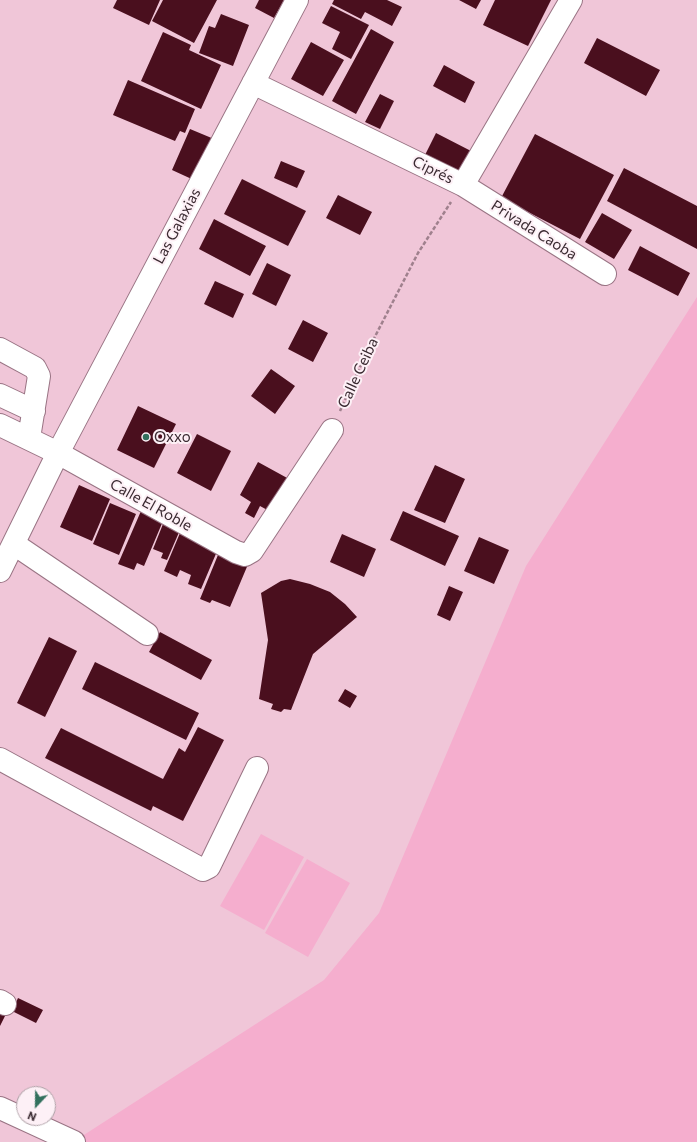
<!DOCTYPE html>
<meta charset="utf-8">
<style>
body{margin:0}
#map{position:relative;width:697px;height:1142px;overflow:hidden;background:#f0c6d8;font-family:Commissioner,sans-serif}
canvas{display:block}
.north{position:absolute;left:16px;top:1086px;width:40px;height:40px;box-sizing:border-box;background:#fdf0f6;border:1px solid #afa1a7;border-radius:50%;rotate:202deg;font-size:11px;font-weight:700;line-height:16px;text-align:center;color:#3a2a31}
.north::after{content:'';display:block;margin:auto;width:14px;height:18px;background:#33715e;clip-path:polygon(50% 0,100% 100%,50% 72%,0 100%)}
</style>
<div id="map">
<canvas width="697" height="1142"></canvas>
<div class="north">N</div>
</div>
<script>
const context = document.querySelector('canvas').getContext('2d');
context.lineJoin = 'round';
function fillPath(path, color) {
  context.fillStyle = color;
  context.fill(path, 'evenodd');
}
function poly(rows) {
  const path = new Path2D();
  for (const r of rows) {
    path.moveTo(r[0], r[1]);
    for (let i = 2; i < r.length; i += 2) path.lineTo(r[i], r[i + 1]);
  }
  return path;
}
function stroke(path, color, width, dash) {
  context.strokeStyle = color;
  context.lineWidth = width;
  context.lineCap = dash ? 'butt' : 'round';
  context.setLineDash(dash || []);
  context.stroke(path);
}
function label(font, color, halo, rows, align = 'center') {
  context.font = font + ' Commissioner,sans-serif';
  context.lineWidth = 4;
  context.setLineDash([]);
  context.textBaseline = 'middle';
  context.strokeStyle = halo;
  context.fillStyle = color;
  for (const [text, x, y, turn = 0] of rows) {
    context.save();
    context.translate(x, y);
    context.rotate((+turn || 0) * Math.PI / 180);
    context.textAlign = isNaN(turn) ? turn : align;
    if (halo) context.strokeText(text, 0, 0);
    context.fillText(text, 0, 0);
    context.restore();
  }
}
const green = poly([
 [697,297,697,1142,73,1142,324,980,379,913,526,566],
 [261,834,304,857,264,930,220,906],
 [307,859,350,883,308,957,265,933]
]);
const building = poly([
 [117,0,160,0,149,25,113,8],
 [163,0,217,0,194,43,152,21],
 [259,0,284,0,274,18,255,8],
 [334,0,387,0,402,7,392,26,365,12,361,19,332,4],
 [459,0,481,0,476,9],
 [495,0,551,0,528,46,483,25],
 [331,6,369,25,351,59,332,49,340,32,322,23],
 [221,14,249,25,233,66,199,53,209,26,215,28],
 [371,29,394,42,356,114,332,101],
 [163,32,191,45,189,50,221,65,201,109,141,81],
 [597,38,660,70,646,96,584,63],
 [311,42,344,60,323,96,291,79],
 [444,65,475,82,465,103,433,86],
 [128,80,195,109,185,133,180,131,175,141,113,115],
 [380,94,394,101,380,129,365,122],
 [190,129,214,139,196,181,172,170],
 [436,133,471,151,460,173,425,155],
 [535,134,614,175,580,239,501,198],
 [281,161,305,171,297,188,274,178],
 [624,168,697,206,697,249,607,201],
 [242,179,306,211,288,246,224,214],
 [338,195,372,212,360,235,326,218],
 [602,213,632,230,614,259,585,242],
 [214,219,266,246,250,276,199,249],
 [640,246,690,273,678,296,628,270],
 [267,263,291,275,276,306,252,294],
 [215,281,244,294,233,318,204,304],
 [303,320,328,333,313,362,288,349],
 [271,369,295,386,275,414,251,396],
 [138,406,176,424,154,468,117,450],
 [197,434,231,451,211,491,177,473],
 [258,462,289,479,271,512,260,506,254,518,245,513,251,502,240,495],
 [435,465,465,479,445,523,414,510],
 [79,485,110,499,92,541,60,527],
 [110,503,136,514,119,555,93,544],
 [141,511,163,521,144,566,137,563,134,570,118,564],
 [403,511,459,536,445,566,390,540],
 [163,524,180,530,167,560,161,558,163,553,153,549],
 [180,533,218,549,201,589,188,584,191,575,180,570,177,577,164,571],
 [342,534,376,549,364,577,330,562],
 [479,537,509,550,494,584,464,571],
 [220,550,249,562,230,607,212,600,210,603,200,599],
 [290,579,310,584,330,592,345,604,357,617,313,654,291,710,284,709,281,712,271,709,273,704,259,699,268,640,261,593,281,581],
 [449,586,463,592,450,621,437,615],
 [160,632,212,660,201,680,149,652],
 [49,637,77,651,45,717,17,703],
 [95,662,199,713,186,740,82,689],
 [345,689,357,696,350,708,338,701],
 [198,727,224,740,183,821,153,806,151,811,45,758,61,728,163,779,179,748,185,752],
 [18,998,43,1010,36,1023,12,1011],
 [0,1013,5,1016,0,1026]
]);
const path = poly([
 [340,411,366,354,418,253,451,202]
]);
const minor = poly([
 [253,83,463,185,605,274],
 [463,185,571,0],
 [0,349,35,368,39,376,29,438],
 [0,395,34,411],
 [0,425,58,453,236,552,245,555,252,551,332,430],
 [14,544,147,634],
 [0,571,58,453,297,0],
 [0,759,203,870,209,867,257,768],
 [0,1001,5,1004],
 [0,1108,74,1142]
]);
const markers = [
 [146,437,4,"#33715e"]
];
const streetNames = [
 ["Ciprés",433,170,26],
 ["Las Galaxias",177,226,-62],
 ["Privada Caoba",534,230,32],
 ["Calle Ceiba",358,373,-65],
 ["Calle El Roble",151,505,29]
];
const poiNames = [
 ["Oxxo",154,437]
];
fillPath(green, '#f5aece');
fillPath(building, '#4a0f1e');
stroke(minor, '#997484', 24);
stroke(path, '#9f808d', 2.5, [4, 2]);
stroke(minor, '#fff', 22);
for (const [x, y, r, color] of markers) {
  const dot = new Path2D();
  dot.arc(x, y, r, 0, 2 * Math.PI);
  context.fillStyle = color;
  context.fill(dot);
  stroke(dot, '#fdf0f6', 1.5);
}
label('15px', '#3a2a31', '#fdf0f6', streetNames);
label('15px', '#3a2a31', '#fdf0f6', poiNames, 'left');
</script>
